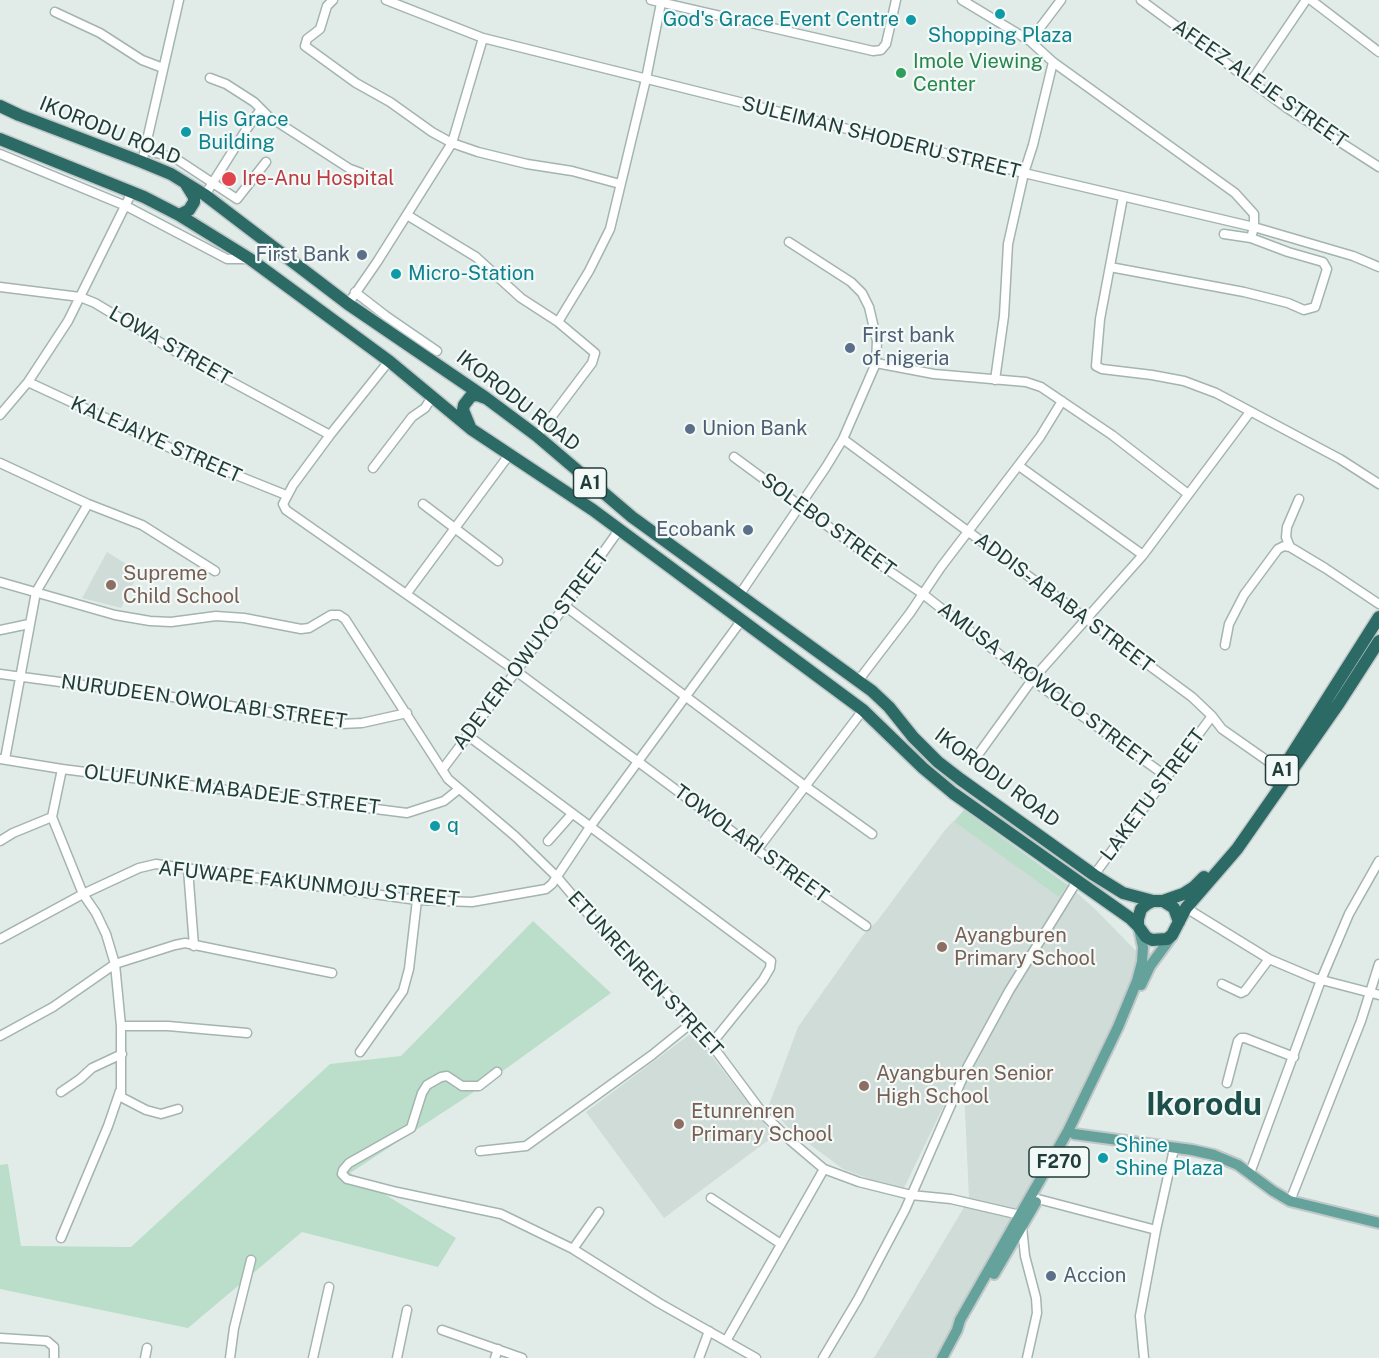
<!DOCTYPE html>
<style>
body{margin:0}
canvas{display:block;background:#e1ece9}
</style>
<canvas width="1379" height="1358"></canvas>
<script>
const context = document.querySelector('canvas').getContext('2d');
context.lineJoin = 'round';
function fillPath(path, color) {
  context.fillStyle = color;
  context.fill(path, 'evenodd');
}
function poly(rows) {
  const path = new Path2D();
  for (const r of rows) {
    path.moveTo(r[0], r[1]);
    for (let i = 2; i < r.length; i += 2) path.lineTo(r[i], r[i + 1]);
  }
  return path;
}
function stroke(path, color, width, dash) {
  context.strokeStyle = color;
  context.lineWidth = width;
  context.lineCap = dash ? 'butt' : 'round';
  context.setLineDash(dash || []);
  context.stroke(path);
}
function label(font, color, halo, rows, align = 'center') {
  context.font = font + ' "Public Sans",sans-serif';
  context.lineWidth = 4.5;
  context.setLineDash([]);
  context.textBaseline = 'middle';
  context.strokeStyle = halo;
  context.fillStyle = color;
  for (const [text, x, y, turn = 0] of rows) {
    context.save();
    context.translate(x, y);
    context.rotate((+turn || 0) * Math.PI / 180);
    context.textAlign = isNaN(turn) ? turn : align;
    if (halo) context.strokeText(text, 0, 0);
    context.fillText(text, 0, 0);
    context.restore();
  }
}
const built = poly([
 [107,552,139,572,121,608,82,598],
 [964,810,1068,885,1096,910,1136,951,1134,978,1120,1015,1043,1175,936,1358,874,1358,969,1199,963,1066,904,1188,872,1180,843,1169,789,1129,769,1105,798,1027,863,935,878,920,945,830],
 [693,1032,774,1136,664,1218,586,1112]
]);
const green = poly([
 [964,810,1067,885,1059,897,955,822],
 [533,921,611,993,468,1096,350,1173,456,1238,438,1267,302,1232,188,1328,0,1289,0,1165,8,1164,21,1246,131,1247,330,1064,401,1056]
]);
const minor = poly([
 [333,0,327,6,320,29,307,39,305,46,356,83,390,102,432,132,452,143,478,152,527,164,572,171,620,184],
 [386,0,483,38,1024,173,1254,227,1353,256,1379,267],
 [651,0,873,51,881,50,886,44,896,0],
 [962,0,1030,41,1053,62,1235,193,1254,214,1254,227,1251,238,1288,252,1323,262,1327,269,1315,307,1304,310,1288,303,1244,292,1110,267],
 [1141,0,1287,108,1379,167],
 [1311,0,1379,52],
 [55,12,100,33,142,60,163,68],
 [1030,41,1061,0],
 [210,78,226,84,254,102,268,116,350,169,361,173],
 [1251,81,1306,0],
 [145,150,175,158,237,199,266,162],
 [0,154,126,206,227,259,249,259],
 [142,162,179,0],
 [205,195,246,130,261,109],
 [1123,197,1100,319,1096,366,1102,369,1152,375,1184,381,1216,393,1340,459,1379,484],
 [407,215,476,257,521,298,558,322,595,353,592,363,537,436],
 [1224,234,1251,238],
 [0,287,80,297,95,303,171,349,330,435],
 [355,292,386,316,437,351],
 [348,304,377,262,452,143,483,38],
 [558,322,589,271,610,229,646,79,661,3],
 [389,361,330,435,293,485,283,504,286,510,516,671,757,850,866,926],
 [876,363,934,374,1026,382,1041,387,1112,435,1188,494],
 [995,380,1004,316,1008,244,1024,173,1033,145,1053,62],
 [28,382,179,452,286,495],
 [0,415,28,382,68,321,132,192],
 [843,439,1192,697,1212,716,1222,729,1282,771],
 [734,457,882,566,923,594,1032,680,1166,776],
 [0,463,88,504,142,525,215,571],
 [1019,466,1143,555],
 [373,468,412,417,425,408,432,397],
 [423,504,498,561],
 [1290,547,1286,537,1287,527,1299,499],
 [0,582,115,615,150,621,171,622,216,616,244,618,301,629,309,628,331,615,339,615,345,619,448,779,516,837,557,877,595,922,694,1021,764,1115,791,1141,824,1169,859,1182,911,1195,951,1199,1020,1215],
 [407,593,509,455],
 [740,594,826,467,843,439,876,363,877,341,869,307,862,293,851,282,789,242],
 [565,606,805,786,872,834],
 [0,630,29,624],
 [1225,645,1229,624,1244,595,1278,549,1284,546,1290,547,1325,568,1379,604],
 [0,674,187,699,341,724,362,723,407,713],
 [858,681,910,613,941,567,1040,437,1062,401],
 [467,735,771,961,770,968,763,980,712,1043],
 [980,752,1032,680,1143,555,1250,412],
 [0,759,62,769,407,813,444,801,459,789],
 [5,759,36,592,88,504],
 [62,769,52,817,83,894,96,913,106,934,115,964,121,1026,121,1097,146,1110,161,1114,178,1109],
 [442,770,565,606,619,530],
 [0,841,13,833,52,817],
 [548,841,572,814],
 [757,850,863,710],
 [188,869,194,946],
 [1094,875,1212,716],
 [1186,908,1269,959,1314,978,1379,995],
 [0,939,83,894,139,868,156,864,417,900,472,902,546,889,552,884,590,827,741,621],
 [1222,984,1241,993,1245,991,1269,959],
 [121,1026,168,1026,247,1033],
 [0,1036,53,1007,115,964,175,945,185,943,332,973],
 [360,1052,403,991,409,969,417,900],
 [497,1072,479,1086,462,1086,447,1076,441,1077,427,1085,422,1093,411,1128,349,1163,343,1170,342,1174,347,1179,397,1192,501,1214,573,1249,659,1303,756,1358],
 [1227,1083,1238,1041,1241,1038,1245,1038,1294,1057],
 [61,1092,80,1079,92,1068,122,1054],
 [480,1151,526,1146,652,1055,694,1021],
 [1250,1173,1321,980,1349,914,1379,861],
 [711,1198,781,1244],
 [1038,1199,1156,1230],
 [1290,1201,1361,1021,1379,964],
 [1022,1227,1025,1256,1036,1298,1037,1313,1027,1358],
 [61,1238,108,1126,120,1091],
 [573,1249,599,1212],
 [442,1330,522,1358],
 [0,1338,47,1341,54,1347,54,1358],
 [726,1341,824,1169],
 [145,1358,147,1348],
 [230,1358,234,1328,251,1260],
 [313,1358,329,1287],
 [397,1358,407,1310],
 [495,1358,498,1349],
 [699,1358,709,1331],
 [823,1358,858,1299,905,1210,967,1068,1009,991,1077,881],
 [1144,1358,1140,1316,1156,1230,1174,1149]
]);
const major = poly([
 [1141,985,1150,966,1172,936],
 [1074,1134,1192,1150,1214,1155,1238,1165,1273,1191,1290,1201,1379,1223],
 [994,1274,1036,1202],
 [942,1358,957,1330,960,1320,1068,1131,1118,1027,1137,981,1142,962,1143,947,1139,929]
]);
const highway = poly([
 [0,106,19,115,142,162,171,174,205,195,348,304,486,398,537,436,632,517,872,691,889,707,913,737,938,762,960,779,1094,875,1123,893,1153,901],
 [0,139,144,197,179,215,250,259,389,361,471,429,593,510,863,710,923,768,953,793,1130,918,1138,926],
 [179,215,189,210,194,202,194,197,186,184],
 [470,427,463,410,464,405,471,396,477,395,485,398],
 [1275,781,1379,617],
 [1163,901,1183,894,1194,887,1204,877],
 [1179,922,1174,908,1163,901,1153,901,1147,904,1141,909,1138,919,1138,926,1146,937,1152,940,1167,939,1172,935,1186,908,1237,849,1339,703,1379,641]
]);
const markers = [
 [1000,14,6,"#0f9aa8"],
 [911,20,6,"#0f9aa8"],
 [901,73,6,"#2e9e5b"],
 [186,132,6,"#0f9aa8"],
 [229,179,8,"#e0444e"],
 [362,255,6,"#5c6f8a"],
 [396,274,6,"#0f9aa8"],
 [850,348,6,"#5c6f8a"],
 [690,429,6,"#5c6f8a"],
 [748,530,6,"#5c6f8a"],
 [111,585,6,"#8d6e63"],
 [435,826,6,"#0f9aa8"],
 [942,947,6,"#8d6e63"],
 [864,1086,6,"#8d6e63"],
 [679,1124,6,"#8d6e63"],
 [1103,1158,6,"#0f9aa8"],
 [1051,1276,6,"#5c6f8a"]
];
const shields = [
 [590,483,33],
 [1282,770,33],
 [1059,1162,60]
];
const shieldNames = [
 ["A1",590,483],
 ["A1",1282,770],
 ["F270",1059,1162]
];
const cultureNames = [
 ["God's Grace Event Centre",899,20,"right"],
 ["Shopping Plaza",1000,36,"center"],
 ["His Grace",198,120],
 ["Building",198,143],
 ["Micro-Station",408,274],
 ["q",447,826],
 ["Shine",1115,1146],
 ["Shine Plaza",1115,1169]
];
const leisureNames = [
 ["Imole Viewing",913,62],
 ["Center",913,85]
];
const streetNames = [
 ["AFEEZ ALEJE STREET",1260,84,35],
 ["IKORODU ROAD",110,131,22],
 ["SULEIMAN SHODERU STREET",881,138,14],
 ["LOWA STREET",170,346,30],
 ["IKORODU ROAD",518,401,38],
 ["KALEJAIYE STREET",156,440,24],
 ["SOLEBO STREET",828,525,36],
 ["ADDIS-ABABA STREET",1064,603,37],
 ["ADEYERI OWUYO STREET",531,650,-53],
 ["AMUSA AROWOLO STREET",1044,685,37],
 ["NURUDEEN OWOLABI STREET",204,702,8],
 ["IKORODU ROAD",997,778,37],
 ["OLUFUNKE MABADEJE STREET",232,790,7],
 ["LAKETU STREET",1153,795,-53],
 ["TOWOLARI STREET",751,844,36],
 ["AFUWAPE FAKUNMOJU STREET",309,884,6],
 ["ETUNRENREN STREET",645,974,47]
];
const healthNames = [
 ["Ire-Anu Hospital",242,179]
];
const serviceNames = [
 ["First Bank",350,255,"right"],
 ["First bank",862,336],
 ["of nigeria",862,359],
 ["Union Bank",702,429],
 ["Ecobank",736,530,"right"],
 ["Accion",1063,1276]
];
const educationNames = [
 ["Supreme",123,574],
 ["Child School",123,597],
 ["Ayangburen",954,936],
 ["Primary School",954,959],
 ["Ayangburen Senior",876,1074],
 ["High School",876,1097],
 ["Etunrenren",691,1112],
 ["Primary School",691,1135]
];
const townNames = [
 ["Ikorodu",1204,1105]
];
fillPath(built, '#d0dcd8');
fillPath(green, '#badec9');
stroke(minor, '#a4b4b1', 11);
stroke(major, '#c1c9c8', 14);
stroke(highway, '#c1c9c8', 15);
stroke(minor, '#fff', 8);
stroke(major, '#65a29c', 10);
stroke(highway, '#2c6a66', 12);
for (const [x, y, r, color] of markers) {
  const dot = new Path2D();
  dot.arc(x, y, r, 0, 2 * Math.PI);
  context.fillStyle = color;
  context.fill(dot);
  stroke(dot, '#f2f9f6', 2);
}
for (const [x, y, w] of shields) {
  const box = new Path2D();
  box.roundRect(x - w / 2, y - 15, w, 30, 4.5);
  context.fillStyle = '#f2f9f6';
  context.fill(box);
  stroke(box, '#213d3a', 1.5);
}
label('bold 18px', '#213d3a', null, shieldNames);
label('20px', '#0d838f', '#f2f9f6', cultureNames, 'left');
label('20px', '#27864d', '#f2f9f6', leisureNames, 'left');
label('20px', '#213d3a', '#f2f9f6', streetNames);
label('20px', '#be3a42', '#f2f9f6', healthNames, 'left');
label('20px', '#4e5e75', '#f2f9f6', serviceNames, 'left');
label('20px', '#785e54', '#f2f9f6', educationNames, 'left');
label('bold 32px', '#1d504b', '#f2f9f6', townNames);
</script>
